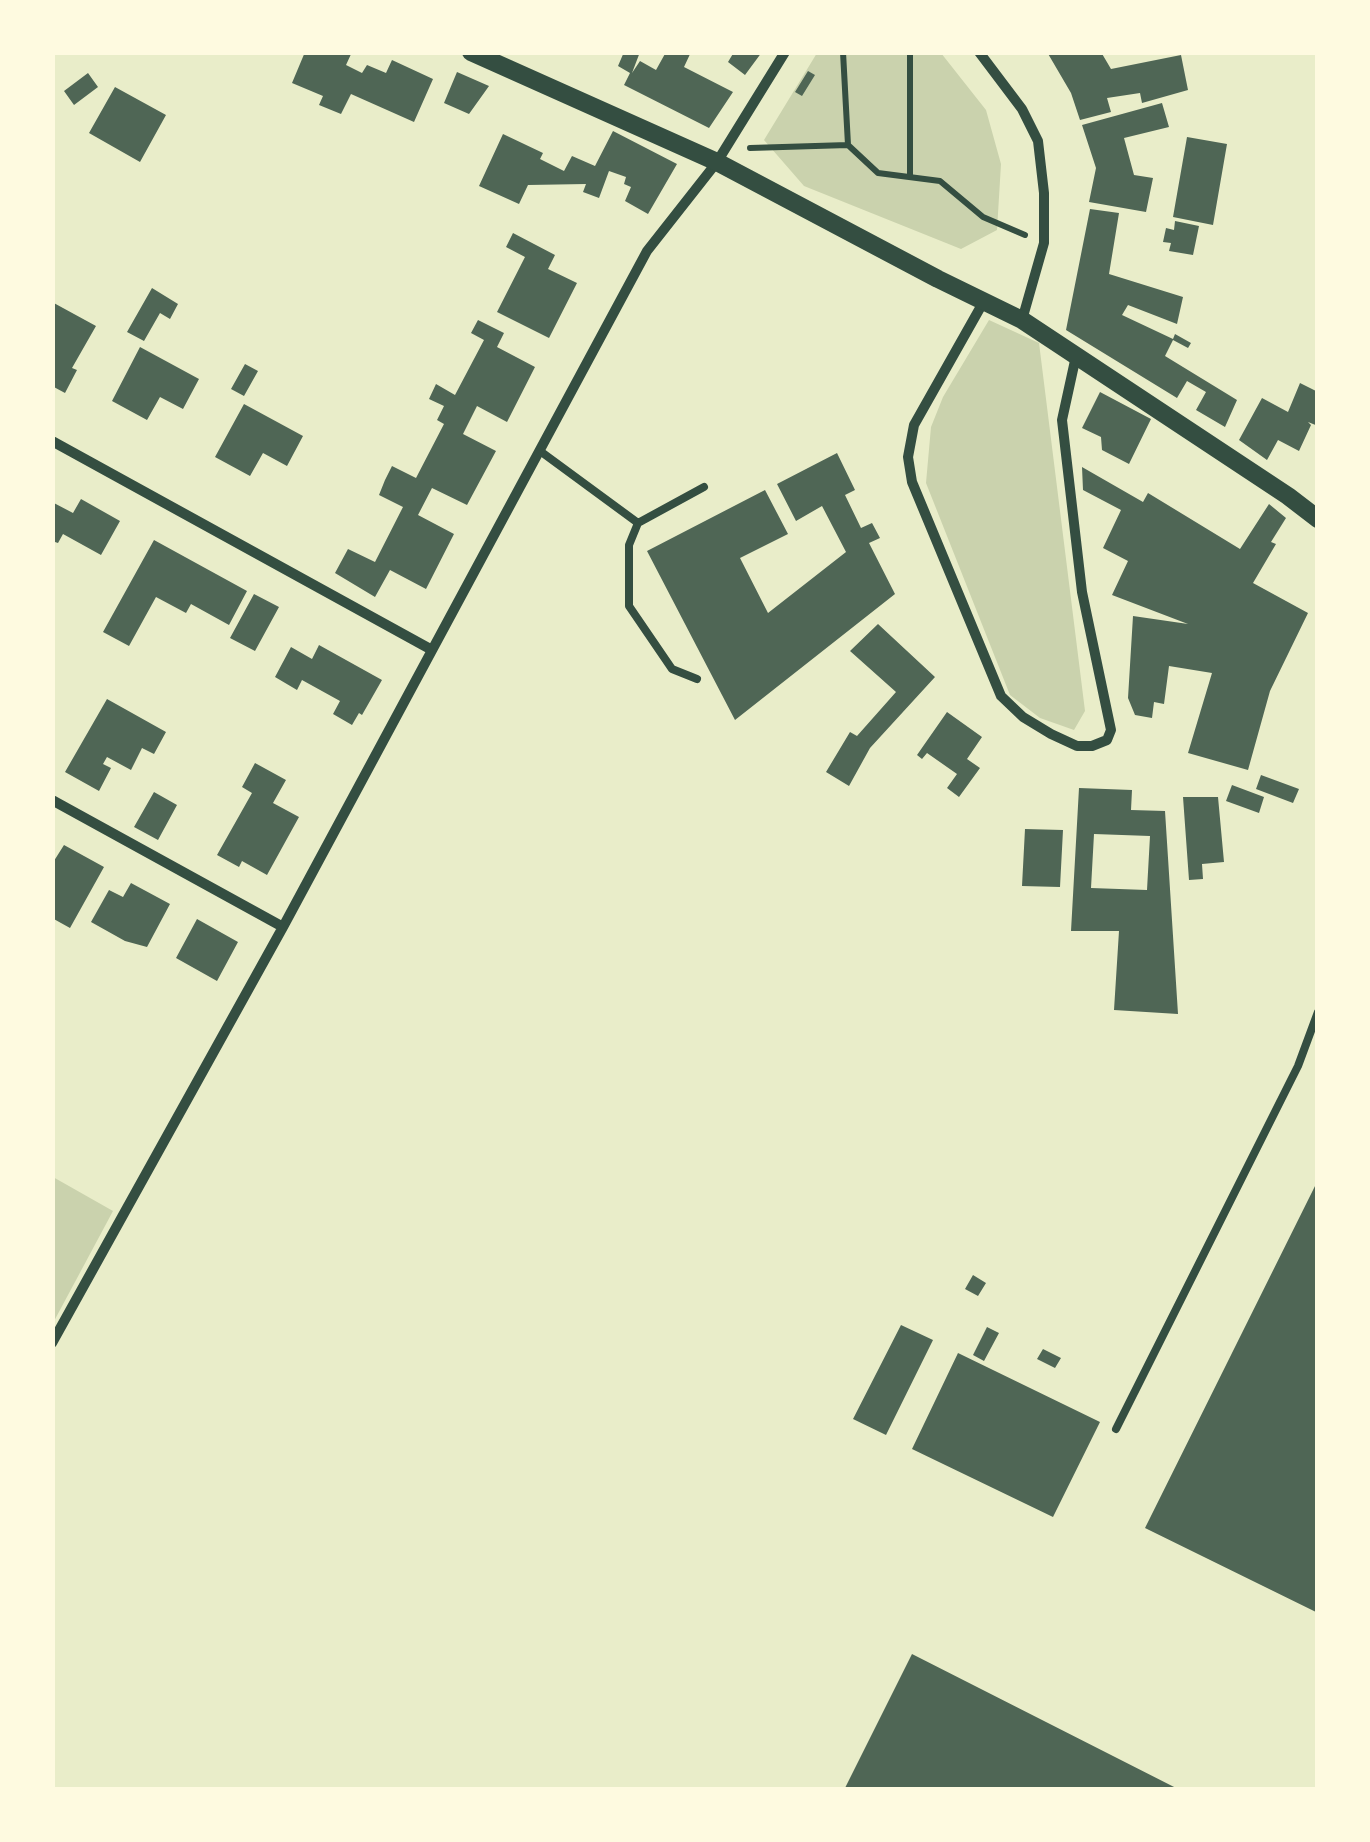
<!DOCTYPE html>
<style>
body{margin:0}
#map{position:relative;width:1370px;height:1842px;overflow:hidden;background:#e9edc9;font-family:Manrope,sans-serif}
canvas{display:block}
.frame{position:absolute;inset:0;border:55px solid #fefae0;pointer-events:none}
</style>
<div id="map">
<canvas width="1370" height="1842"></canvas>
<div class="frame"></div>
</div>
<script>
const context = document.querySelector('canvas').getContext('2d');
context.lineJoin = 'round';
function fillPath(path, color) {
  context.fillStyle = color;
  context.fill(path, 'evenodd');
}
function poly(rows) {
  const path = new Path2D();
  for (const r of rows) {
    path.moveTo(r[0], r[1]);
    for (let i = 2; i < r.length; i += 2) path.lineTo(r[i], r[i + 1]);
  }
  return path;
}
function stroke(path, color, width, dash) {
  context.strokeStyle = color;
  context.lineWidth = width;
  context.lineCap = dash ? 'butt' : 'round';
  context.setLineDash(dash || []);
  context.stroke(path);
}
const green = poly([
 [817,53,941,53,986,110,1001,164,997,230,961,249,804,186,764,140],
 [989,320,1039,343,1085,711,1074,730,1040,718,1010,695,926,483,931,427,943,397],
 [53,1177,113,1211,53,1323]
]);
const building = poly([
 [305,52,352,52,346,65,362,73,367,65,386,73,392,60,433,79,414,122,351,94,341,114,319,105,323,96,292,83],
 [624,52,640,52,632,73,640,61,656,70,666,52,691,52,684,67,733,92,709,128,624,85,630,73,618,66],
 [734,52,762,52,745,75,728,62],
 [1047,52,1101,52,1111,69,1181,55,1188,90,1142,103,1140,93,1107,98,1111,112,1080,120,1071,93],
 [808,71,815,75,802,96,795,92],
 [457,72,489,86,469,114,444,103],
 [88,73,98,87,74,105,64,91],
 [115,87,166,115,140,162,89,133],
 [1162,103,1169,127,1124,138,1134,175,1153,178,1146,212,1089,202,1096,168,1082,125],
 [613,131,677,164,648,214,625,201,631,187,624,184,626,177,609,171,599,198,583,192,586,184,528,185,519,204,479,186,503,134,543,153,540,159,564,171,572,156,595,166],
 [1187,137,1227,144,1213,225,1173,217],
 [1090,209,1119,213,1109,274,1183,297,1177,324,1128,305,1122,315,1173,339,1175,334,1191,343,1188,348,1173,340,1165,356,1237,400,1225,427,1196,410,1206,392,1187,381,1177,398,1066,330],
 [1175,221,1199,226,1193,255,1169,251,1171,243,1163,242,1166,228,1174,230],
 [513,233,555,255,548,269,577,283,549,338,497,312,525,257,506,247],
 [152,288,178,304,170,319,160,313,144,341,127,332],
 [52,302,96,326,72,368,77,370,65,393,52,386],
 [478,320,504,333,497,347,535,367,507,422,477,406,463,434,496,451,467,505,432,488,418,515,454,534,426,589,390,570,375,597,335,573,348,549,375,562,403,507,379,495,385,480,392,466,416,478,444,424,437,420,444,406,429,399,436,384,455,395,484,340,471,333],
 [140,347,199,379,183,409,160,397,147,420,112,401],
 [245,364,258,371,244,396,231,389],
 [1300,383,1318,392,1318,426,1308,422,1311,425,1299,451,1278,440,1267,460,1239,440,1262,398,1288,412],
 [1100,392,1151,419,1129,464,1102,450,1101,437,1082,428],
 [244,404,303,436,287,466,263,453,250,476,215,457],
 [837,453,855,490,845,495,861,528,872,523,880,538,869,543,895,594,735,720,647,551,765,490,788,534,740,558,768,613,846,552,822,506,796,521,777,484],
 [1082,467,1143,502,1148,493,1240,549,1269,504,1286,518,1271,542,1276,544,1253,583,1308,613,1270,691,1248,770,1188,753,1212,673,1169,666,1164,704,1154,702,1152,718,1135,715,1128,698,1133,616,1188,624,1112,595,1128,561,1103,548,1121,510,1083,490],
 [81,499,120,521,101,555,63,534,58,543,52,541,52,502,73,513],
 [154,540,247,591,229,625,191,604,186,613,156,597,129,646,103,632],
 [254,594,279,607,255,651,230,638],
 [878,624,935,677,870,748,849,786,826,772,850,732,857,736,896,692,850,651],
 [319,645,382,680,362,715,359,713,352,725,333,714,340,701,302,680,297,690,275,677,291,647,312,659],
 [107,699,166,732,154,754,142,748,131,770,107,757,103,764,111,768,99,791,65,772],
 [947,712,982,737,967,759,980,768,959,797,947,788,957,774,927,753,922,759,917,755],
 [255,763,286,780,273,803,299,817,267,875,242,861,239,867,217,855,252,793,242,787],
 [1261,775,1299,789,1293,803,1256,789],
 [1232,785,1264,797,1259,813,1226,801],
 [1079,788,1132,790,1131,810,1165,811,1178,1014,1114,1010,1119,931,1071,931],
 [1094,834,1150,836,1147,890,1091,888],
 [154,792,177,805,158,840,134,827],
 [1183,797,1218,797,1224,862,1202,864,1203,879,1189,880],
 [1025,829,1063,830,1060,887,1022,886],
 [64,845,104,867,70,928,52,918,52,864],
 [131,883,170,904,147,947,125,941,91,922,109,890,123,897],
 [197,919,238,942,217,981,176,958],
 [1318,1180,1318,1613,1145,1528],
 [973,1275,986,1283,978,1296,965,1289],
 [901,1325,933,1340,886,1435,853,1419],
 [987,1327,999,1333,984,1361,973,1355],
 [1043,1349,1061,1358,1055,1368,1037,1359],
 [958,1353,1100,1422,1053,1517,912,1449],
 [912,1654,1180,1790,844,1790]
]);
const path = poly([
 [843,52,848,145,878,173,940,181,983,217,1025,235],
 [910,52,910,176],
 [750,148,848,145]
]);
const service = poly([
 [540,451,638,523],
 [697,679,672,669,629,606,629,545,638,523,704,487],
 [1116,1429,1298,1066,1318,1012]
]);
const minor = poly([
 [979,52,1022,109,1038,141,1044,193,1044,243,1022,320],
 [984,301,914,425,908,457,912,482,1001,696,1023,717,1051,734,1077,746,1092,746,1107,740,1111,730,1082,592,1062,420,1076,356],
 [52,441,432,650],
 [52,800,283,927],
 [52,1343,283,927,647,251,717,162,785,52]
]);
const tertiary = poly([
 [471,52,717,162,938,279,1022,320,1288,496,1318,519]
]);
fillPath(green, '#cad2ad');
fillPath(building, '#4f6655');
stroke(path, '#344e41', 6);
stroke(service, '#344e41', 8);
stroke(minor, '#344e41', 10);
stroke(tertiary, '#344e41', 18);
</script>
